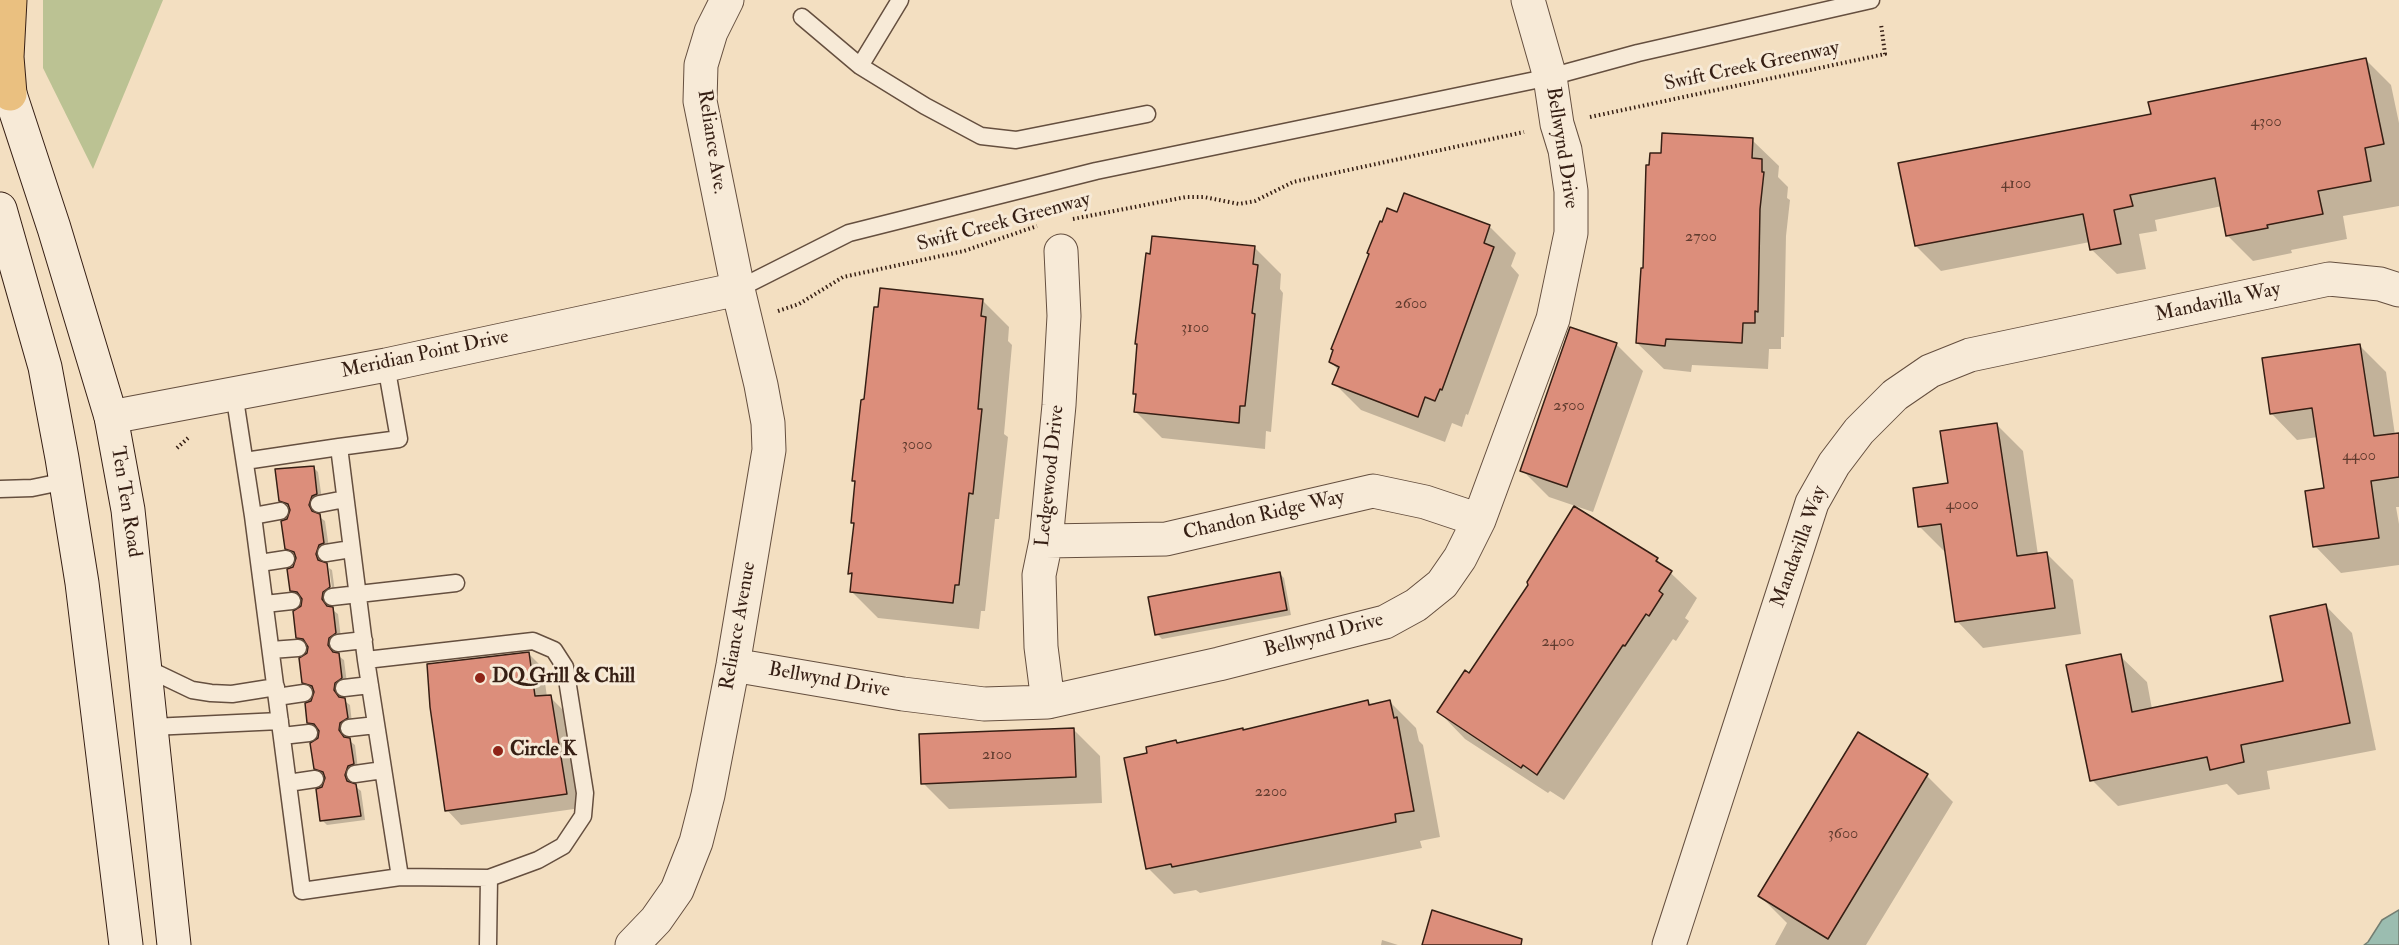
<!DOCTYPE html>
<style>
body{margin:0}
canvas{display:block;background:#f3dfc1}
</style>
<canvas width="2399" height="945"></canvas>
<script>
const context = document.querySelector('canvas').getContext('2d');
context.lineJoin = 'round';
function fillPath(path, color) {
  context.fillStyle = color;
  context.fill(path, 'evenodd');
}
function poly(rows) {
  const path = new Path2D();
  for (const r of rows) {
    path.moveTo(r[0], r[1]);
    for (let i = 2; i < r.length; i += 2) path.lineTo(r[i], r[i + 1]);
  }
  return path;
}
function stroke(path, color, width, dash) {
  context.strokeStyle = color;
  context.lineWidth = width;
  context.lineCap = dash ? 'butt' : 'round';
  context.setLineDash(dash || []);
  context.stroke(path);
}
function label(font, color, halo, rows, align = 'center') {
  context.font = font + ' "IM FELL Double Pica",serif';
  context.lineWidth = 6;
  context.setLineDash([]);
  context.textBaseline = 'middle';
  context.strokeStyle = halo;
  context.fillStyle = color;
  for (const [text, x, y, turn = 0] of rows) {
    context.save();
    context.translate(x, y);
    context.rotate((+turn || 0) * Math.PI / 180);
    context.textAlign = isNaN(turn) ? turn : align;
    if (halo) context.strokeText(text, 0, 0);
    context.fillText(text, 0, 0);
    context.restore();
  }
}
const green = poly([
 [43,0,163,0,93,169,43,68]
]);
const water = poly([
 [2399,910,2399,945,2364,945,2368,942,2382,920,2399,910]
]);
const shadow = poly([
 [2366,60,2391,85,2399,123,2399,206,2343,216,2347,239,2291,250,2292,253,2253,261,2228,236,2222,206,2155,220,2157,231,2139,234,2146,269,2117,274,2091,249,2090,242,1941,271,1916,246,2152,115],
 [1752,140,1779,166,1778,177,1788,187,1787,198,1790,200,1786,236,1784,337,1781,337,1781,349,1769,349,1768,369,1692,365,1691,372,1664,369,1637,343,1644,269,1662,154],
 [1398,214,1489,226,1516,253,1511,266,1519,275,1468,415,1466,414,1462,427,1452,423,1445,442,1361,410,1334,383,1339,371,1331,362,1383,224],
 [1254,247,1281,274,1280,289,1283,293,1271,432,1266,431,1265,449,1162,438,1136,412,1137,396,1134,393],
 [982,300,1009,327,1008,341,1012,345,1004,434,1008,437,999,519,995,519,985,611,981,611,979,629,878,618,851,591,853,576,850,573,855,525,852,522,856,483,854,480],
 [1616,344,1643,371,1593,512,1549,497,1522,470],
 [2359,345,2386,372,2395,435,2399,434,2399,507,2396,507,2399,524,2399,565,2341,573,2315,546,2325,489,2318,437,2297,440,2271,413],
 [1997,425,2023,451,2038,555,2047,554,2073,580,2081,634,1983,648,1957,621,1946,553,1920,527,1949,484],
 [313,467,318,472,322,499,317,502,313,512,325,521,329,548,324,550,320,560,327,566,330,594,326,605,338,614,341,638,333,644,332,651,344,660,347,683,339,689,338,696,350,705,352,723,344,729,343,736,355,745,358,769,353,771,349,781,361,791,365,820,327,825,322,820,326,775,315,768,320,739,319,728,314,727,309,722,315,689,304,682,308,654,308,643,303,642,298,637,303,607,302,596,297,595,292,590,297,555,286,548,291,507,280,500],
 [1657,560,1697,598,1685,618,1689,621,1676,641,1673,639,1564,800,1550,791,1548,793,1465,739,1439,712,1469,675],
 [329,568,332,570,335,592,333,594],
 [1279,573,1284,578,1291,615,1162,639,1157,634],
 [2326,606,2352,633,2376,750,2267,771,2270,789,2238,795,2227,784,2118,806,2092,780,2120,656,2147,682,2152,709,2285,682],
 [529,654,543,668,547,697,550,697,565,712,581,808,461,825,447,810],
 [1389,701,1416,728,1419,741,1423,745,1440,837,1420,841,1422,848,1200,893,1196,890,1174,894,1148,868,1178,744,1244,731,1367,702,1371,706],
 [1073,729,1100,756,1102,803,949,809,923,783],
 [1858,734,1927,776,1953,802,1866,945,1775,945,1787,923,1760,896],
 [1382,940,1398,945,1381,945]
]);
const building = poly([
 [2366,58,2384,144,2365,148,2371,181,2318,191,2323,214,2267,225,2268,228,2226,236,2215,178,2130,195,2133,206,2114,210,2121,244,2090,250,2083,214,1915,246,1898,163,2151,114,2148,102,2366,58],
 [1662,133,1753,138,1752,158,1762,159,1762,172,1764,172,1760,209,1758,312,1755,311,1755,323,1743,323,1742,343,1666,339,1665,346,1636,343,1641,268,1643,268,1646,165,1649,165,1650,153,1661,153,1662,133],
 [1404,193,1490,225,1484,243,1494,247,1442,390,1440,389,1435,401,1425,397,1418,417,1332,384,1339,367,1329,362,1333,350,1331,349,1369,254,1367,253,1380,221,1382,222,1387,208,1397,212,1404,193],
 [1152,236,1255,246,1253,264,1258,265,1252,313,1255,314,1245,406,1240,406,1239,423,1134,412,1136,394,1133,394,1137,344,1135,344,1146,253,1150,254,1152,236],
 [880,288,983,299,981,316,986,317,978,409,982,409,973,494,969,493,959,585,955,585,953,603,850,592,852,573,848,574,854,523,851,523,855,481,852,481,861,400,864,399,874,307,878,307,880,288],
 [1570,327,1617,343,1567,487,1520,471,1570,327],
 [2360,344,2374,436,2399,433,2399,477,2371,481,2379,538,2313,547,2305,491,2324,488,2312,408,2270,414,2262,358,2360,344],
 [1997,423,2017,556,2047,552,2055,608,1955,622,1941,524,1918,527,1913,488,1948,483,1940,431,1997,423],
 [314,466,317,494,312,496,309,505,312,511,320,514,324,543,319,545,316,554,318,560,327,563,330,587,323,592,322,599,327,606,333,607,336,633,329,638,328,645,333,652,339,653,342,678,335,683,334,690,339,697,345,698,348,718,340,723,339,730,344,737,350,738,354,764,348,766,345,775,347,781,356,784,361,816,320,821,316,789,322,787,325,778,323,772,314,769,310,743,318,738,319,731,314,724,307,723,305,703,311,701,314,692,312,686,302,683,299,658,307,653,308,647,303,639,296,638,293,611,301,606,302,599,297,592,290,591,287,569,293,567,296,558,294,552,285,549,281,521,287,519,290,510,288,504,279,501,275,469,314,466],
 [1574,506,1658,558,1656,561,1672,571,1659,591,1663,594,1649,616,1646,614,1625,646,1623,645,1537,775,1523,765,1521,768,1437,712,1465,670,1469,673,1528,585,1527,582,1574,506],
 [1280,572,1287,610,1155,635,1148,597,1280,572],
 [2326,604,2350,723,2241,745,2244,762,2210,770,2207,757,2090,781,2066,665,2121,654,2132,712,2283,681,2270,616,2326,604],
 [529,652,535,696,551,695,567,794,445,811,430,707,427,664,529,652],
 [1368,700,1369,705,1390,700,1394,718,1397,717,1414,811,1395,814,1396,822,1172,867,1171,864,1146,869,1124,758,1147,753,1146,747,1176,740,1177,743,1243,728,1243,730,1368,700],
 [1074,728,1076,777,921,784,919,734,1074,728],
 [1858,732,1928,774,1828,939,1758,896,1858,732],
 [1432,910,1522,939,1521,945,1422,945,1432,910]
]);
const path = poly([
 [1590,117,1885,54,1881,24],
 [1073,219,1186,197,1204,197,1239,204,1255,201,1293,182,1524,132],
 [778,311,799,304,843,277,964,251,1037,226],
 [177,448,188,438]
]);
const service = poly([
 [802,17,860,66,925,106,981,136,1016,140,1147,114],
 [860,66,900,0],
 [738,289,849,233,1096,171,1550,77,1638,53,1871,0],
 [234,393,253,516,302,891,400,877,489,878,538,860,563,846,583,816,585,793,565,667,554,650,533,641,366,660],
 [339,447,399,439,386,365],
 [245,461,339,447,366,660,400,877],
 [0,489,32,488,66,481],
 [319,504,345,499],
 [253,516,280,511],
 [326,553,351,549],
 [260,563,286,559],
 [332,597,456,583],
 [265,604,292,601],
 [338,643,364,640],
 [271,650,298,648],
 [146,668,192,690,211,693,232,694,276,687],
 [344,688,370,685],
 [277,697,304,693],
 [152,727,280,721],
 [349,728,376,725],
 [282,736,309,733],
 [355,774,383,770],
 [288,783,315,779],
 [488,945,489,878]
]);
const minor = poly([
 [111,417,386,365,738,289],
 [1046,541,1166,539,1373,491,1425,502,1479,520],
 [733,665,903,694,984,704,1048,702,1219,664,1385,622,1416,605,1442,584,1460,558,1479,520,1553,319,1571,233,1571,191,1565,150,1557,124,1550,77,1528,0],
 [1048,702,1041,647,1039,575,1046,541,1059,405,1064,316,1061,251],
 [632,945,656,920,677,890,696,842,708,795,733,665,769,450,768,423,761,385,738,289,700,101,701,65,711,32,727,0],
 [1669,945,1812,503,1834,464,1859,431,1895,395,1930,371,1970,355,2329,279,2380,284,2399,290]
]);
const secondary = poly([
 [0,74,10,94,54,228,111,417,128,510,174,945],
 [0,209,45,367,62,458,82,583,126,945]
]);
const motorway = poly([
 [10,0,7,57,10,94]
]);
const markers = [
 [480,678,6,"#8f2418"],
 [498,751,6,"#8f2418"]
];
const numberNames = [
 ["4300",2266,123],
 ["4100",2016,185],
 ["2700",1701,238],
 ["2600",1411,305],
 ["3100",1195,329],
 ["2500",1569,407],
 ["3000",917,446],
 ["4400",2359,457],
 ["4000",1962,506],
 ["2400",1558,643],
 ["2100",997,756],
 ["2200",1271,793],
 ["3600",1843,835]
];
const streetNames = [
 ["Swift Creek Greenway",1752,67,-12],
 ["Reliance Ave.",711,142,81],
 ["Bellwynd Drive",1561,148,81],
 ["Swift Creek Greenway",1004,223,-15],
 ["Mandavilla Way",2218,303,-12],
 ["Meridian Point Drive",425,355,-12],
 ["Ledgewood Drive",1051,476,-84],
 ["Ten Ten Road",125,502,81],
 ["Chandon Ridge Way",1264,516,-13],
 ["Mandavilla Way",1800,547,-70],
 ["Reliance Avenue",739,626,-80],
 ["Bellwynd Drive",1324,636,-15],
 ["Bellwynd Drive",829,681,10]
];
const poiNames = [
 ["DQ Grill & Chill",492,678],
 ["Circle K",510,751]
];
fillPath(green, '#bbc293');
fillPath(water, '#9bbdb0');
stroke(water, '#737e72', 1.5);
fillPath(shadow, '#0003');
fillPath(building, '#dc8e7b');
stroke(building, '#361f14', 1.5);
stroke(service, '#654f3f', 19);
stroke(minor, '#654f3f', 35);
stroke(secondary, '#361f14', 35);
stroke(motorway, '#361f14', 35);
stroke(path, '#361f14', 4, [1.5, 3]);
stroke(service, '#f7ead7', 16);
stroke(minor, '#f7ead7', 33);
stroke(secondary, '#f7ead7', 33);
stroke(motorway, '#eac080', 33);
for (const [x, y, r, color] of markers) {
  const dot = new Path2D();
  dot.arc(x, y, r, 0, 2 * Math.PI);
  context.fillStyle = color;
  context.fill(dot);
  stroke(dot, '#f7ead7', 2);
}
label('16px', '#603b2e', null, numberNames);
label('20px', '#361f14', '#f7ead7', streetNames);
label('bold 20px', '#361f14', '#f7ead7', poiNames, 'left');
</script>
